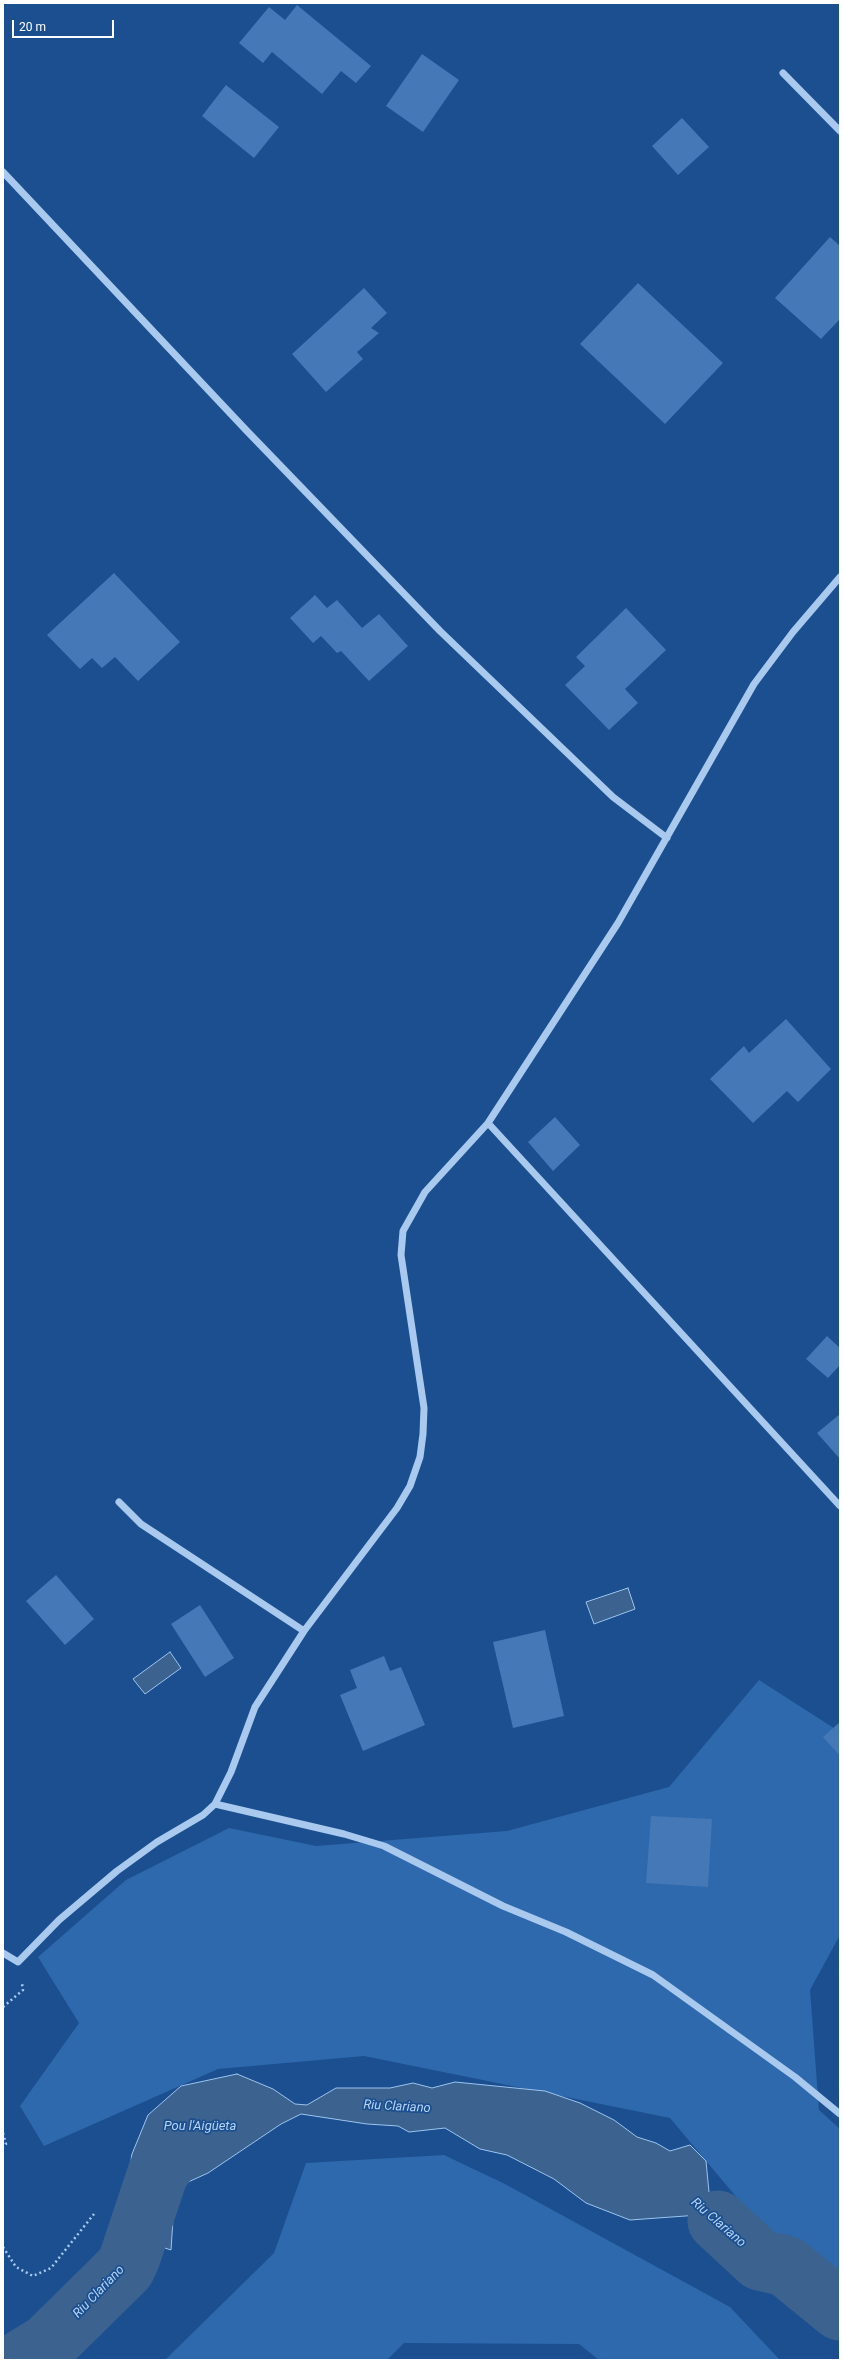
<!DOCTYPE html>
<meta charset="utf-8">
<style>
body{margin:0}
#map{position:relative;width:843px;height:2363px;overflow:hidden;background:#1b4f8f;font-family:Roboto,sans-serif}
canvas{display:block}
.frame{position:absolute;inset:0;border:4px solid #fff;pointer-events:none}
.scale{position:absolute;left:12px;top:20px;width:102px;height:18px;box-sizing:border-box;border:2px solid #fff;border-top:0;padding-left:5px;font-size:12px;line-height:14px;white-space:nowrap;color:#fff;-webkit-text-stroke:3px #1b4f8f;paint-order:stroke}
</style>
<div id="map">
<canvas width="843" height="2363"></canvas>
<div class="frame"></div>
<div class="scale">20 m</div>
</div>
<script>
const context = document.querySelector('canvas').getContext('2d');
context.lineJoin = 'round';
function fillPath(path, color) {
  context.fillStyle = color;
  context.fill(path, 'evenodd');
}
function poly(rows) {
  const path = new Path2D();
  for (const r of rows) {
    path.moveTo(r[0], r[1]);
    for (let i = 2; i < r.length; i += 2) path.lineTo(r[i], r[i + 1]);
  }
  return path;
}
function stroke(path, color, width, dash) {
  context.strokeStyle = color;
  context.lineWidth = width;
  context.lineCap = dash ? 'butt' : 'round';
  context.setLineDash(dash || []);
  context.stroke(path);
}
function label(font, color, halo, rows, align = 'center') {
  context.font = font + ' Roboto,sans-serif';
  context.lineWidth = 3.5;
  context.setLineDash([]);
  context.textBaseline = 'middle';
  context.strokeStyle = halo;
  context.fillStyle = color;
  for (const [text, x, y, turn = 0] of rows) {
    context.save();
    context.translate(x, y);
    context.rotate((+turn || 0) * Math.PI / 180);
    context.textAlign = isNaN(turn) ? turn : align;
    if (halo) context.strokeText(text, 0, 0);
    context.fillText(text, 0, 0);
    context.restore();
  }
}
const green = poly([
 [759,1680,840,1732,840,1935,810,1990,819,2110,840,2129,840,2286,769,2236,670,2118,364,2056,218,2069,44,2146,20,2106,79,2023,38,1957,126,1880,229,1828,316,1846,507,1831,669,1787],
 [444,2155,505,2184,730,2307,780,2360,599,2360,579,2344,404,2343,387,2360,165,2360,274,2253,306,2163]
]);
const water = poly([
 [628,1588,635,1609,594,1624,586,1602,628,1588],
 [170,1652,181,1668,145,1694,133,1679,170,1652],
 [237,2074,273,2089,295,2104,307,2105,336,2088,390,2088,413,2083,432,2088,455,2082,545,2091,580,2103,614,2120,637,2137,656,2143,670,2151,690,2145,706,2161,709,2192,718,2211,736,2222,742,2237,786,2266,753,2281,743,2268,728,2270,721,2259,730,2246,699,2215,630,2220,586,2203,554,2179,507,2155,480,2149,445,2128,409,2132,398,2126,367,2124,301,2114,281,2124,208,2173,175,2188,171,2250,135,2238,127,2183,132,2154,148,2115,181,2086,237,2074]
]);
const river = poly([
 [718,2221,760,2260,786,2266,840,2310],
 [22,2360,48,2344,125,2268,130,2257,158,2173,166,2162]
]);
const building = poly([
 [297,5,371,66,356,83,341,71,322,94,272,52,263,63,239,43,269,7,285,20],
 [422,54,459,80,423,132,386,106],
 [226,85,279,127,254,158,202,116],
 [682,118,709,147,678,175,652,146],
 [830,237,840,246,840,323,839,320,821,339,775,298],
 [638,283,723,363,665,424,580,344],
 [364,288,387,313,371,328,379,333,357,352,363,359,326,392,292,354],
 [114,573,180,642,138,681,115,657,102,668,92,658,80,669,47,635],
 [315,595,327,608,337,600,362,628,379,614,408,646,369,681,341,651,337,653,321,636,313,643,290,618],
 [626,608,666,650,625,689,638,703,609,730,565,685,585,666,576,657],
 [786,1019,831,1069,798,1102,787,1091,753,1123,710,1079,744,1046,749,1053],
 [555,1117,580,1145,553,1171,528,1142],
 [827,1336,840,1348,840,1365,828,1378,806,1359],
 [840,1414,840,1459,817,1433],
 [56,1575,94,1619,65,1645,26,1601],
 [200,1605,234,1658,205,1677,171,1624],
 [545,1630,564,1716,513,1728,493,1642],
 [384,1656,390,1671,401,1667,425,1725,363,1751,340,1695,357,1688,350,1670],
 [840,1722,840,1756,823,1737],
 [651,1816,712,1819,708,1887,646,1883]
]);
const path = poly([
 [3,2007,23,1990,22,1984],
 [3,2133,6,2144,3,2147],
 [3,2247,16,2267,33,2276,51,2268,94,2214]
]);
const minor = poly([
 [783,73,840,131],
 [3,172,246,430,440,631,613,797,667,838],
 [488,1123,840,1506],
 [119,1502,141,1524,304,1631],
 [215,1804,344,1834,384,1846,503,1906,566,1932,653,1975,795,2077,840,2114],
 [3,1953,18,1962,59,1920,117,1871,157,1842,203,1815,215,1804,231,1772,255,1707,304,1631,397,1508,410,1486,420,1457,423,1434,424,1408,401,1255,403,1231,425,1192,488,1123,618,923,754,684,793,632,840,577]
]);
const waterNames = [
 ["Riu Clariano",397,2107,3],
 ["Pou l'Aigüeta",200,2127],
 ["Riu Clariano",718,2223,41],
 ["Riu Clariano",99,2292,-46]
];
fillPath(green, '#2e69ad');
fillPath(water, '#3c6290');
stroke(water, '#9cc4f0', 1);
stroke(river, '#3c6290', 61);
fillPath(building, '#4478b7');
stroke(path, '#a9c9ee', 2.5, [2, 3]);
stroke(minor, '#a9c9ee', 7);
label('italic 13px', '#b5d3f5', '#1b4f8f', waterNames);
</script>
